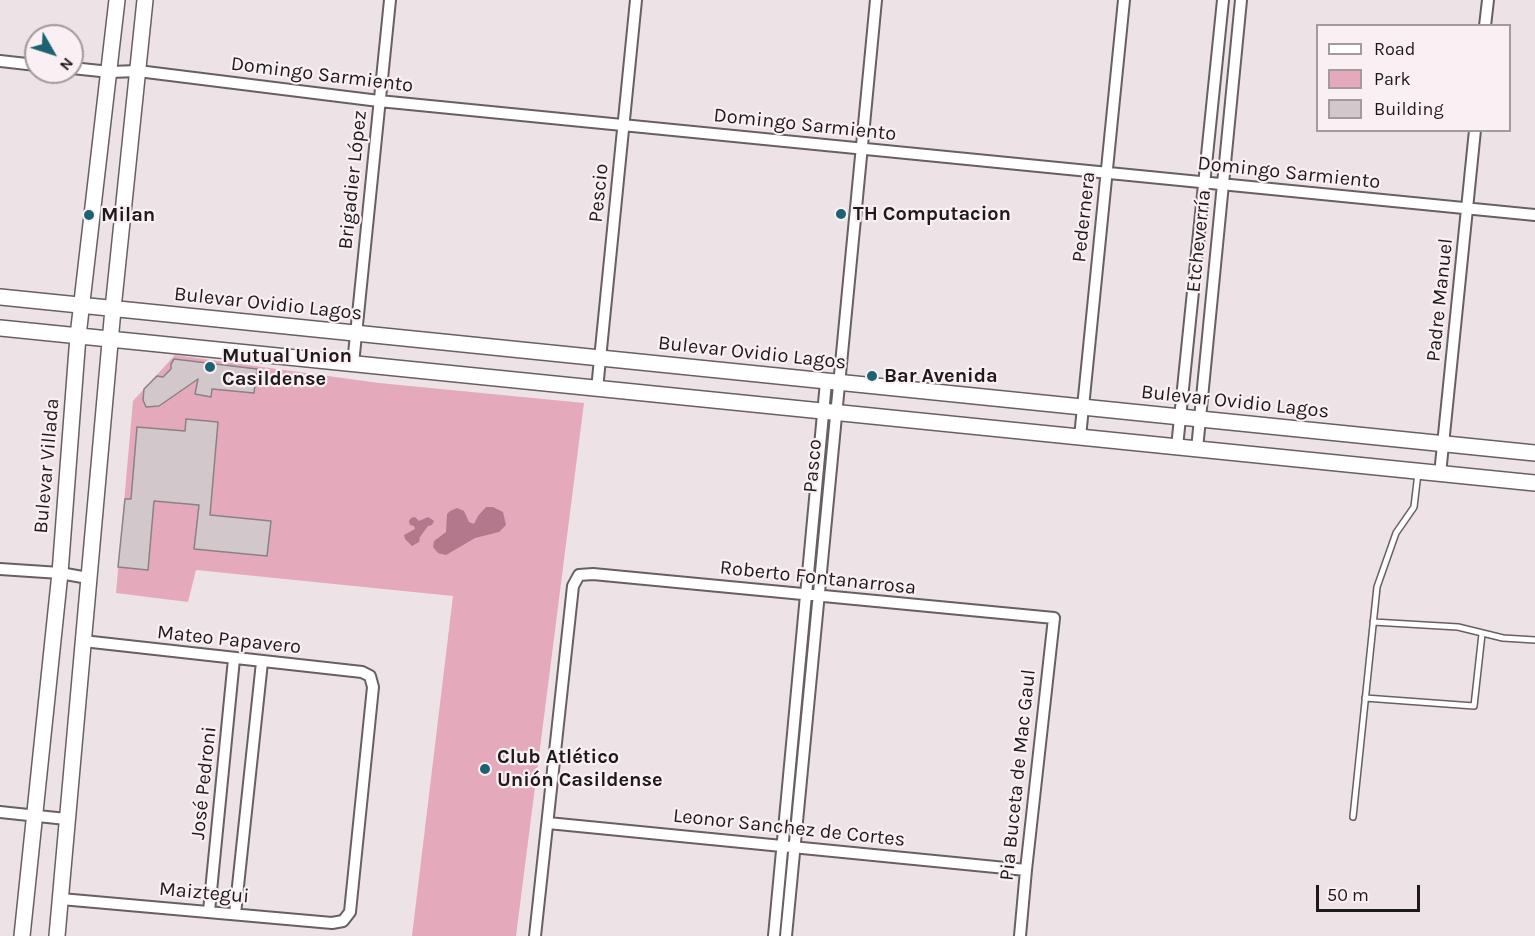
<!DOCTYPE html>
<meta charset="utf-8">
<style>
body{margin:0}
#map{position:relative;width:1535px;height:936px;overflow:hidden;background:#ede2e5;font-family:Karla,sans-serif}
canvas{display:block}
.legend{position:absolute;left:1316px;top:24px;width:195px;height:108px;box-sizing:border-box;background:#faeff2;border:2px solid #a29a9c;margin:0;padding:8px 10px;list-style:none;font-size:18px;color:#1d1a1b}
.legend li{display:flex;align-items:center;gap:12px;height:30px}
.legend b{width:30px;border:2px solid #a29a9c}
.north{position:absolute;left:24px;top:24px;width:60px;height:60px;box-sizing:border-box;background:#faeff2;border:2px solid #a29a9c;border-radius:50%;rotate:129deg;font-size:16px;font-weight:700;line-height:24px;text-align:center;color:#1d1a1b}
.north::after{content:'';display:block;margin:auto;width:21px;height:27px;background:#1b6372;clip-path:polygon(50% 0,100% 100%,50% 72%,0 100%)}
.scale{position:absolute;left:1316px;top:885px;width:104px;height:27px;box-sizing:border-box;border:3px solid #1d1a1b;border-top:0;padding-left:8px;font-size:18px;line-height:21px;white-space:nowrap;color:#1d1a1b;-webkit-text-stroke:4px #faeff2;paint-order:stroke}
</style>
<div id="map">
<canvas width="1535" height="936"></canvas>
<ul class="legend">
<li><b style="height:8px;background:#fff"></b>Road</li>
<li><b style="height:16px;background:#e5a9bc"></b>Park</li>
<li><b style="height:16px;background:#d2c8cb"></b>Building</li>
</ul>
<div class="north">N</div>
<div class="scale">50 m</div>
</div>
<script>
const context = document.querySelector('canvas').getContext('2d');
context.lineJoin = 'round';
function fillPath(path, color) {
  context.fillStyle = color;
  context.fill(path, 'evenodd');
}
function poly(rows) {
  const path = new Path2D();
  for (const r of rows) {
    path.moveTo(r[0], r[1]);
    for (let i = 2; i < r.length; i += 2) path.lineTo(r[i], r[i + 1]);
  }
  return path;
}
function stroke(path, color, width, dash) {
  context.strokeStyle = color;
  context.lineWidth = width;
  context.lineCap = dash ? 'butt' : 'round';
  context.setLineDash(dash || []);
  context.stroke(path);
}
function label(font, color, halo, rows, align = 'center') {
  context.font = font + ' Karla,sans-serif';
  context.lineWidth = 4.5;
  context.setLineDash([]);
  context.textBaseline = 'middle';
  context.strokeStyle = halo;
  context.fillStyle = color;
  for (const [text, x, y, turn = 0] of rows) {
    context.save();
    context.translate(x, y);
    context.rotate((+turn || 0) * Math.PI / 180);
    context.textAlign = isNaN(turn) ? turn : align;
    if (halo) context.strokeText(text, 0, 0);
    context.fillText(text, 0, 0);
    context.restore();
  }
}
const green = poly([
 [175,355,379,383,584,403,516,936,412,936,453,596,196,570,188,602,116,593,133,401]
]);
const water = poly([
 [486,507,493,507,503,512,506,525,499,532,475,538,446,555,438,553,433,547,434,541,446,532,447,514,450,511,457,508,464,511,469,522,474,524,478,516],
 [415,517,419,521,428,517,434,521,432,525,428,526,420,537,419,542,412,546,405,539,404,535,415,529,414,526,410,525,409,521,411,518]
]);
const building = poly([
 [174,359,257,369,254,393,212,389,211,397,195,394,198,379,159,406,146,407,143,400,144,389,157,376,163,377,171,369,171,364,174,359],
 [186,419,218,422,210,515,271,521,267,556,194,549,199,505,154,501,148,570,118,567,125,499,131,499,137,427,185,431,186,419]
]);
const lane = poly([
 [1373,622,1458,627,1503,638,1535,640],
 [1365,698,1474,706,1482,634],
 [1353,817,1377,587,1396,533,1414,507,1418,473]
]);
const street = poly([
 [1485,26,1488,0],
 [0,61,36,65],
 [72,68,110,72,138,71,379,101,1535,215],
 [353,364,390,0],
 [597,389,636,0],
 [1080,437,1124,0],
 [1177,447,1223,0],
 [1197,449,1241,0],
 [1440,474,1475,130],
 [0,569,60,573,88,578],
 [0,812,66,819],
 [548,823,1026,870],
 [61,899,332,923,343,921,350,912,373,687,370,676,362,672,83,641],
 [209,911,234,659],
 [235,914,262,662],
 [535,936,573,586,579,575,593,574,1054,618,1026,870,1020,936],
 [774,936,826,382],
 [786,936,876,0]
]);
const secondary = poly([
 [0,297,1535,453],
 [0,328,1535,483],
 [22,936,60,573,78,336,117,0],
 [57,936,113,309,145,0]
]);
const markers = [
 [841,214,6,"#1b6372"],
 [89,215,6,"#1b6372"],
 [210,367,6,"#1b6372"],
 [872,376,6,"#1b6372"],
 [485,769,6,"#1b6372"]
];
const streetNames = [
 ["Domingo Sarmiento",322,75,7],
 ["Domingo Sarmiento",805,125,6],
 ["Domingo Sarmiento",1289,173,6],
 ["Brigadier López",353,180,-84],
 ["Pescio",599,193,-84],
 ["Pedernera",1084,217,-84],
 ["Etcheverría",1199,241,-84],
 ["Padre Manuel",1440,300,-84],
 ["Bulevar Ovidio Lagos",268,304,6],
 ["Bulevar Ovidio Lagos",752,353,6],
 ["Bulevar Ovidio Lagos",1235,402,6],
 ["Bulevar Villada",47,466,-85],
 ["Pasco",813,466,-85],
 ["Roberto Fontanarrosa",818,578,6],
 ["Mateo Papavero",229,640,6],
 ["Pia Buceta de Mac Gaul",1018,775,-84],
 ["José Pedroni",204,783,-84],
 ["Leonor Sanchez de Cortes",789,828,6],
 ["Maiztegui",204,893,5]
];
const poiNames = [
 ["TH Computacion",853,214],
 ["Milan",101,215],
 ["Mutual Union",222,356],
 ["Casildense",222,379],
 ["Bar Avenida",884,376],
 ["Club Atlético",497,757],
 ["Unión Casildense",497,780]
];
fillPath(green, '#e5a9bc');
fillPath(water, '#b4788c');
fillPath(building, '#d2c8cb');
stroke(building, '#8b8184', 1.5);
stroke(lane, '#685f61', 8);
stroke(street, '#685f61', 14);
stroke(secondary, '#685f61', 18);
stroke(lane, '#fff', 5);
stroke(street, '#fff', 10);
stroke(secondary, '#fff', 15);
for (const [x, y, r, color] of markers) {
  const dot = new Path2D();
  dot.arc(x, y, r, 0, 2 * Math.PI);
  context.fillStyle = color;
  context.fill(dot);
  stroke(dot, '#faeff2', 2);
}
label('20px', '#1d1a1b', '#faeff2', streetNames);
label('bold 20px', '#1d1a1b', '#faeff2', poiNames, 'left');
</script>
